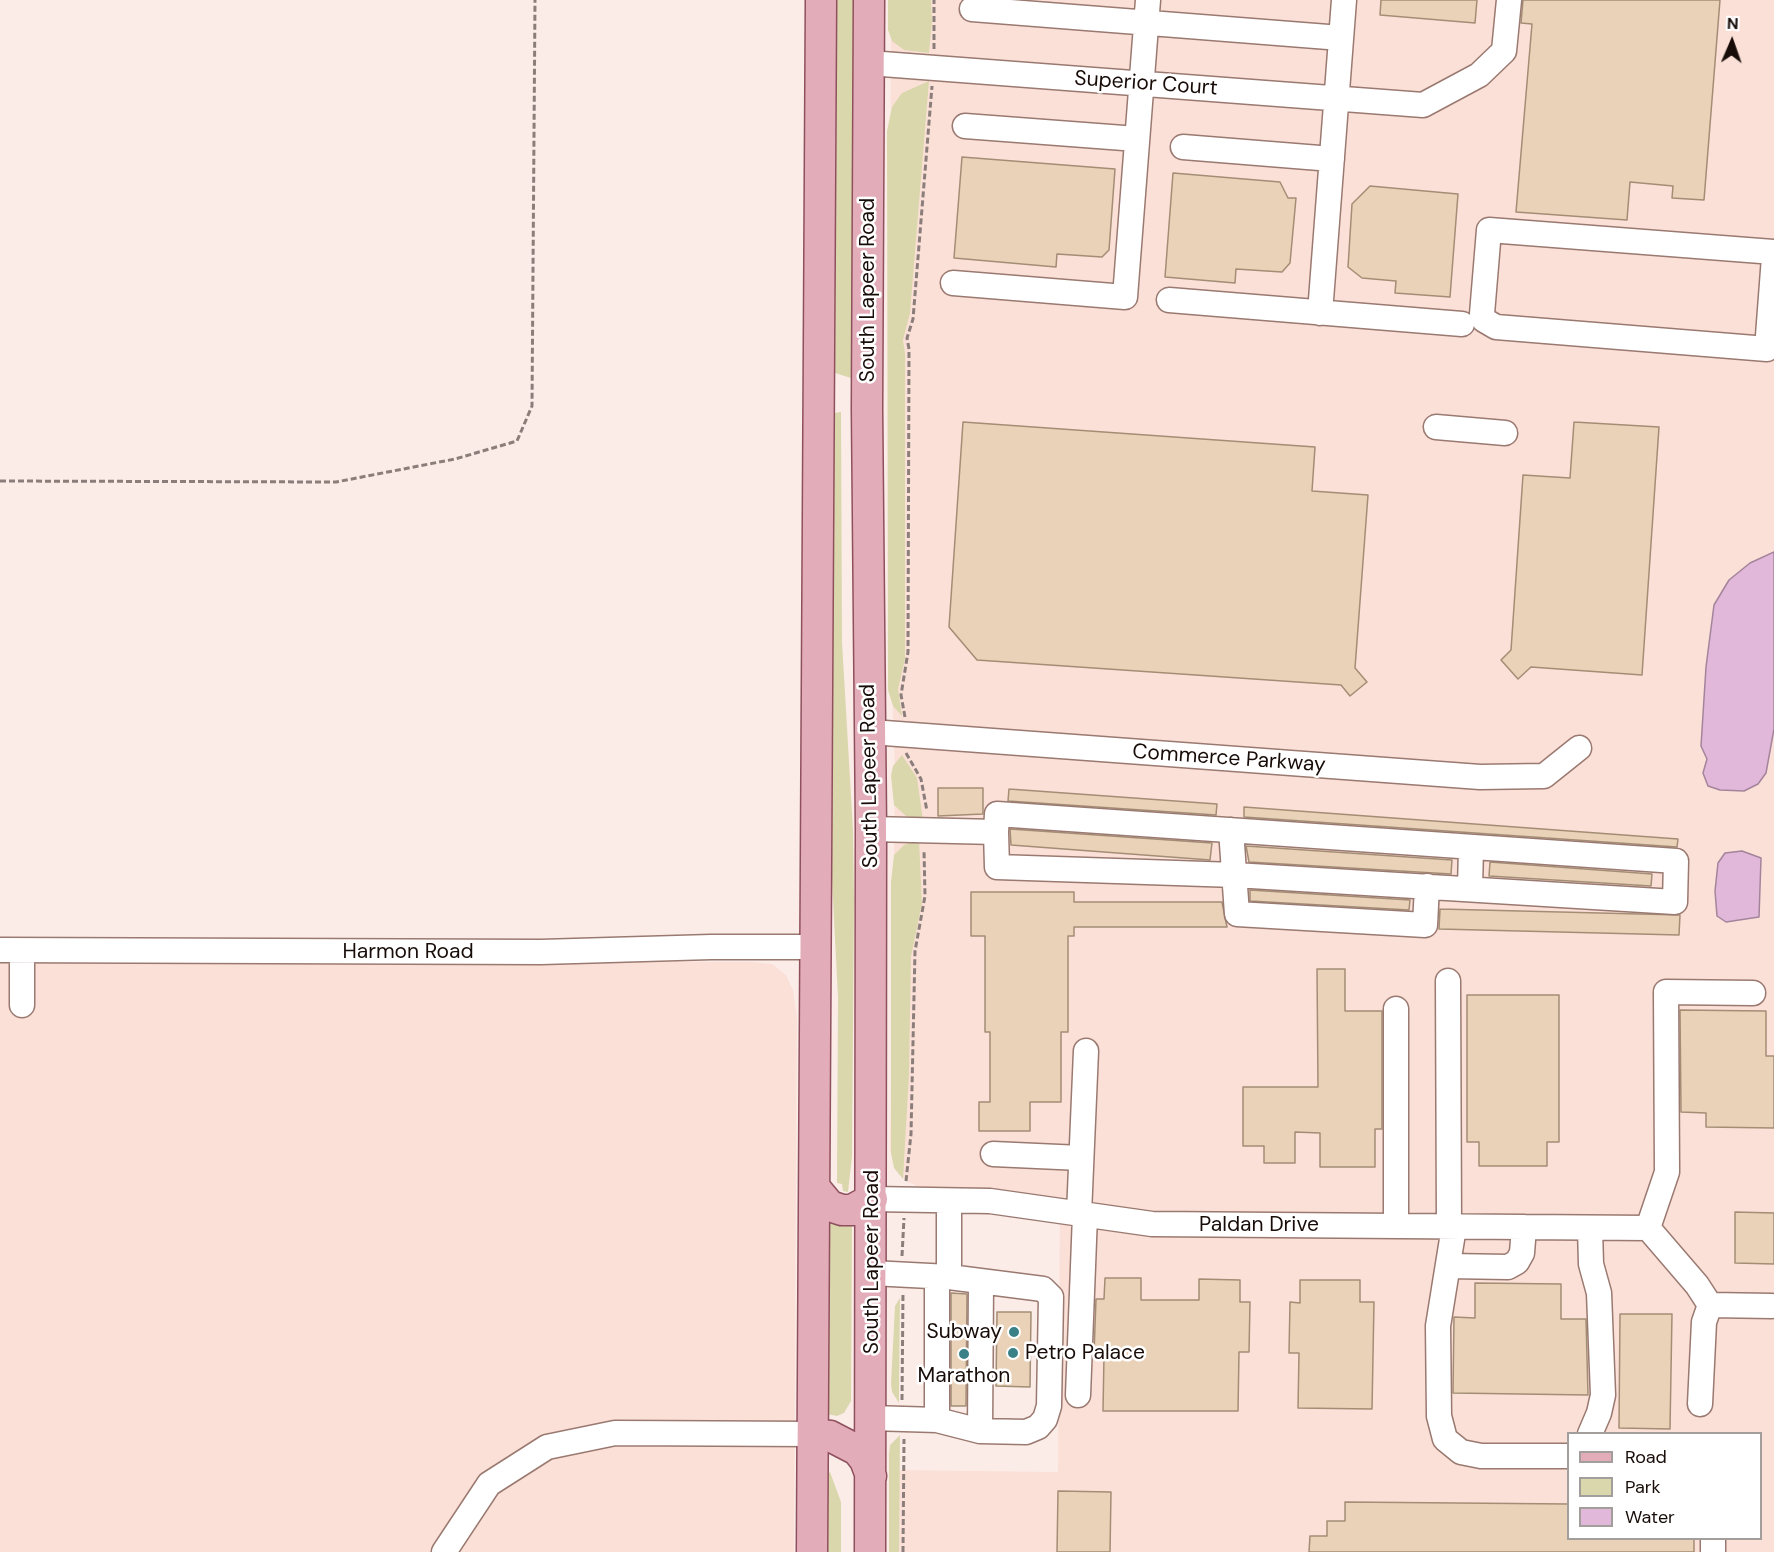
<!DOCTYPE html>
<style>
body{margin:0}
#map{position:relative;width:1774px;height:1552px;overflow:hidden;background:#fbece8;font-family:"DM Sans",sans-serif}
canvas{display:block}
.legend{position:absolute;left:1567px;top:1432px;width:195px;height:108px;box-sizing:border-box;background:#fff;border:2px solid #a29e9c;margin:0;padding:8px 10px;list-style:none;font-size:18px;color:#170c08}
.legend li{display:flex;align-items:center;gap:12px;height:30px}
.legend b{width:30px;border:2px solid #a29e9c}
.north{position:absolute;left:1702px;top:12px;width:60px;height:60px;-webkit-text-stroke:4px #fff;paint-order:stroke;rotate:2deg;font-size:16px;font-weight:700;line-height:24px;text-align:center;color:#170c08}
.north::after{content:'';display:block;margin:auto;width:21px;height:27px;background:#170c08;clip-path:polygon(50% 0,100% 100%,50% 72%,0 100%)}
</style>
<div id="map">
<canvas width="1774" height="1552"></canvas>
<ul class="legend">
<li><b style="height:8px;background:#e3acb9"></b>Road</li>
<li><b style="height:16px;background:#dbd7ac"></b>Park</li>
<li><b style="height:16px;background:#e1b8da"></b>Water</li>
</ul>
<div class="north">N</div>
</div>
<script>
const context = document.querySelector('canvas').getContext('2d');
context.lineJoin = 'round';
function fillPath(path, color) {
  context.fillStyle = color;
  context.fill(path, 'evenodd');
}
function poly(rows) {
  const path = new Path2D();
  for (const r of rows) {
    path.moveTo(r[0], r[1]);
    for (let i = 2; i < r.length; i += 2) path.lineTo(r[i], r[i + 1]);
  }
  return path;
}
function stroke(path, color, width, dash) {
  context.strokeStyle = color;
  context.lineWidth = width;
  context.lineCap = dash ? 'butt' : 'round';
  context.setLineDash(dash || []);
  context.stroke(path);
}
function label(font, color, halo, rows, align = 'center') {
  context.font = font + ' "DM Sans",sans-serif';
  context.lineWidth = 5;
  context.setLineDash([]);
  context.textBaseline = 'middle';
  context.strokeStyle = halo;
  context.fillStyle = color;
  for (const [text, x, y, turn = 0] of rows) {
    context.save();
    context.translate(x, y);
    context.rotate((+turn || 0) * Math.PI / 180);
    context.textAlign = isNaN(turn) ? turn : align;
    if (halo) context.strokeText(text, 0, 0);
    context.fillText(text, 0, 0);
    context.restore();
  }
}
const built = poly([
 [891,0,1774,0,1774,1552,894,1552,894,1470,1058,1472,1060,1200,919,1187,906,1181,897,1170,890,1150,895,772,889,608],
 [1568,1434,1760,1434,1760,1538,1568,1538],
 [0,961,753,962,772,964,786,975,793,990,797,1017,794,1552,0,1552]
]);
const green = poly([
 [837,0,855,0,854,377,851,378,835,373],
 [888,0,931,0,932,22,929,53,904,50,892,41,888,30],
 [929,81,910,313,903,340,905,353,905,659,898,689,902,716,893,706,888,690,887,131,892,107,902,93],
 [841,412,842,642,853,830,854,900,852,1156,848,1192,843,1191,842,1184,837,1183,838,997,831,861,834,413],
 [902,755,917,778,923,820,906,816,894,805,891,776,893,766],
 [919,840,922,903,911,957,909,1074,903,1179,894,1168,891,1153,891,882,894,855,904,845],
 [830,1220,852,1225,851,1401,844,1413,837,1416,827,1414],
 [900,1298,899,1389,899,1403,892,1392,891,1384,895,1306],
 [900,1435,899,1552,889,1552,889,1454,890,1445],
 [830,1472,841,1502,841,1552,826,1552,827,1474]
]);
const water = poly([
 [1774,552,1774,729,1766,773,1758,784,1744,791,1720,790,1708,786,1703,773,1707,759,1701,746,1706,667,1714,605,1729,580,1750,563,1774,552],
 [1742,851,1761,858,1759,917,1726,922,1717,916,1715,891,1718,863,1725,853,1742,851]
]);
const building = poly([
 [1381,0,1477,0,1475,23,1380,15,1381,0],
 [1523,0,1720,0,1704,200,1672,198,1673,186,1630,182,1627,220,1516,212,1532,24,1521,23,1523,0],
 [962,157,1115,169,1109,250,1102,257,1057,254,1056,267,954,258,962,157],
 [1173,173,1280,182,1288,198,1296,198,1290,263,1282,272,1236,269,1235,283,1165,277,1173,173],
 [1370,186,1458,194,1450,297,1395,293,1396,281,1362,278,1348,267,1352,204,1370,186],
 [963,422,1315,447,1312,491,1368,495,1355,668,1367,682,1350,696,1341,685,977,660,949,627,963,422],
 [1574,422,1659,427,1642,675,1531,667,1518,679,1501,660,1511,650,1523,475,1570,478,1574,422],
 [938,788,983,788,983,814,938,816,938,788],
 [1009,789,1217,804,1216,815,1008,801,1009,789],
 [1244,807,1678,839,1677,847,1244,817,1244,807],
 [1010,829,1212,843,1210,860,1011,845,1010,829],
 [1246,846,1452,860,1451,874,1249,862,1246,846],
 [1490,862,1652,874,1651,886,1489,876,1490,862],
 [1250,890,1410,900,1409,910,1250,901,1250,890],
 [971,892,1074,892,1074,902,1222,902,1227,927,1074,927,1074,936,1068,936,1068,1032,1061,1032,1061,1102,1030,1102,1030,1131,979,1131,979,1102,990,1102,990,1032,985,1032,985,936,971,936,971,892],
 [1440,909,1680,915,1679,935,1439,929,1440,909],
 [1317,969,1345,969,1345,1011,1382,1011,1382,1129,1375,1129,1375,1167,1320,1167,1320,1133,1295,1132,1295,1163,1264,1163,1264,1146,1243,1146,1243,1087,1318,1087,1317,969],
 [1467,995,1559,995,1559,1142,1547,1142,1547,1166,1479,1166,1479,1142,1467,1142,1467,995],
 [1680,1010,1766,1011,1766,1056,1774,1056,1774,1128,1706,1127,1706,1113,1681,1112,1680,1010],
 [1735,1212,1774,1213,1774,1264,1735,1263,1735,1212],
 [1105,1278,1141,1278,1141,1300,1199,1300,1199,1279,1240,1280,1240,1302,1250,1302,1249,1352,1239,1352,1238,1411,1103,1411,1104,1355,1094,1354,1096,1299,1104,1299,1105,1278],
 [1300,1280,1360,1280,1360,1302,1374,1302,1372,1409,1298,1408,1299,1353,1289,1353,1290,1302,1300,1303,1300,1280],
 [1475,1283,1561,1284,1561,1319,1586,1319,1588,1395,1453,1393,1454,1317,1475,1318,1475,1283],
 [951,1293,967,1294,966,1406,951,1406,951,1293],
 [997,1312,1031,1312,1030,1387,996,1386,997,1312],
 [1620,1314,1672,1314,1670,1429,1619,1428,1620,1314],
 [1058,1491,1111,1492,1110,1552,1057,1552,1058,1491],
 [1345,1502,1569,1504,1569,1539,1694,1539,1694,1552,1309,1552,1310,1536,1327,1536,1327,1521,1345,1521,1345,1502]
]);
const path = poly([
 [934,49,934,0],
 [0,481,336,482,455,459,517,441,532,406,535,0],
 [905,717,901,695,908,652,909,349,907,338,913,319,932,86],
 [906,753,921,779,927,811],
 [906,1181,911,1134,915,951,925,896,924,850],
 [902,1256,904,1218],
 [902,1400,903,1292],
 [903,1552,904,1439]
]);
const minor = poly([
 [972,9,1341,38],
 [869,63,1423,105,1479,75,1504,51,1509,0],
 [965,126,1137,139],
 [1183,147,1332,159],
 [1774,252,1489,230,1482,314,1484,320,1496,327,1767,349,1774,257],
 [953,283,1125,297,1148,0],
 [1169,300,1462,324],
 [1320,313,1344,0],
 [1436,427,1505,433],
 [871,732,1480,777,1544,776,1579,748],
 [871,829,996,832,997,867,1235,875,1675,902,1676,861,997,814,996,832],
 [1231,830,1237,914,1425,925,1427,886],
 [1470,889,1471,847],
 [0,950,541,952,711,947,817,947],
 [1448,981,1449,1226],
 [22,1005,22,951],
 [993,1154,1081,1158],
 [872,1199,990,1201,1152,1224,1648,1228],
 [949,1201,949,1277],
 [1079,1214,1086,1051],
 [1396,1226,1396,1009],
 [1454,1227,1438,1326,1439,1416,1445,1439,1461,1452,1481,1456,1568,1456],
 [1648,1228,1667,1172,1666,992,1753,993],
 [1648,1228,1697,1285,1710,1305,1772,1306],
 [1449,1266,1508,1267,1517,1262,1522,1253,1524,1227],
 [1078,1395,1085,1215],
 [1700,1404,1704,1322,1710,1305],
 [871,1418,937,1420,980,1431,1026,1432,1038,1427,1045,1419,1049,1406,1051,1297,1043,1289,949,1277,872,1273],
 [937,1420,937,1278],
 [980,1431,981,1281],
 [1590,1434,1599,1413,1603,1395,1599,1293,1591,1264,1590,1228],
 [444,1552,489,1484,547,1447,615,1433,813,1434],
 [1713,1552,1713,1538]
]);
const major = poly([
 [869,0,867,409,871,829,870,1552],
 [815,1188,830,1206,842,1210,852,1210,872,1199],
 [813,1434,830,1436,857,1450,865,1460,871,1476],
 [812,1552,821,0]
]);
const markers = [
 [1014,1332,6,"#398186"],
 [1013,1353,6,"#398186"],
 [964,1354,6,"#398186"]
];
const streetNames = [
 ["Superior Court",1146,84,4],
 ["South Lapeer Road",868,290,-90],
 ["Commerce Parkway",1229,759,4],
 ["South Lapeer Road",870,776,-91],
 ["Harmon Road",408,952],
 ["Paldan Drive",1259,1225],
 ["South Lapeer Road",872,1262,-90]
];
const poiNames = [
 ["Subway",1002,1332],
 ["Petro Palace",1025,1353,"left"],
 ["Marathon",964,1376,"center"]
];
fillPath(built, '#fbe0d8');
fillPath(green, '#dbd7ac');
fillPath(water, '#e1b8da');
stroke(water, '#a4849b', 1.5);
fillPath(building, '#e9d2b8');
stroke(building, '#a38d75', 1.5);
stroke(minor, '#9a7970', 27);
stroke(major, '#8f505d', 33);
stroke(path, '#8b7e7a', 3, [6, 3]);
stroke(minor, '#fff', 24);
stroke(major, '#e3acb9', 30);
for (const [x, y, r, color] of markers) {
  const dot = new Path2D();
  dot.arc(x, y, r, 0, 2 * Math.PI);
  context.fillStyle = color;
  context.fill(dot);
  stroke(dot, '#fff', 2);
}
label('21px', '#170c08', '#fff', streetNames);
label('21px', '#170c08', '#fff', poiNames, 'right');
</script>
